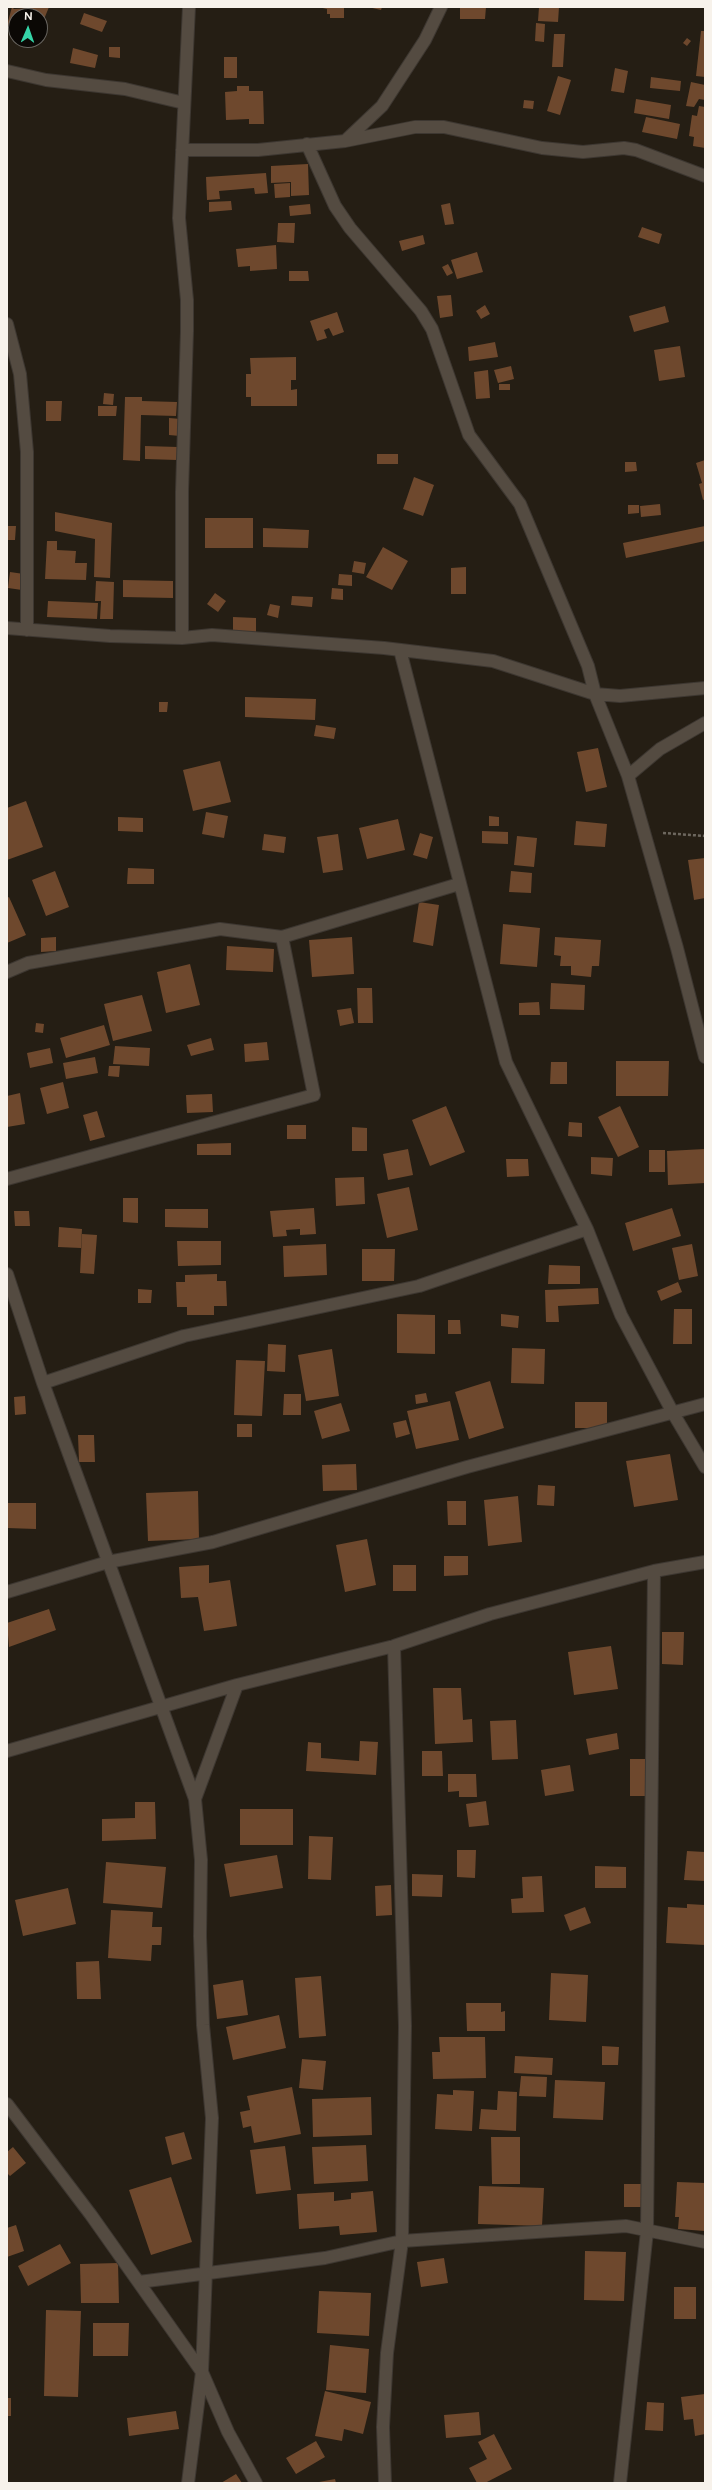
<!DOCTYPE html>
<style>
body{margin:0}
#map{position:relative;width:712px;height:2490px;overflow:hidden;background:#251e14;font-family:Figtree,sans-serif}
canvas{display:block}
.frame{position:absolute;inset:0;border:8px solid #f7f2eb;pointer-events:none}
.north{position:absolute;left:8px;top:8px;width:40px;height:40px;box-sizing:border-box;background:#0b0805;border:1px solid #696661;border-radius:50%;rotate:2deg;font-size:11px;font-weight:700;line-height:16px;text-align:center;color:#f7f2eb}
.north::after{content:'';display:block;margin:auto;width:14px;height:18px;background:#35d4a7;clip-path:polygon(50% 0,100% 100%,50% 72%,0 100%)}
</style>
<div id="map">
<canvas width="712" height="2490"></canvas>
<div class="frame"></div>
<div class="north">N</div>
</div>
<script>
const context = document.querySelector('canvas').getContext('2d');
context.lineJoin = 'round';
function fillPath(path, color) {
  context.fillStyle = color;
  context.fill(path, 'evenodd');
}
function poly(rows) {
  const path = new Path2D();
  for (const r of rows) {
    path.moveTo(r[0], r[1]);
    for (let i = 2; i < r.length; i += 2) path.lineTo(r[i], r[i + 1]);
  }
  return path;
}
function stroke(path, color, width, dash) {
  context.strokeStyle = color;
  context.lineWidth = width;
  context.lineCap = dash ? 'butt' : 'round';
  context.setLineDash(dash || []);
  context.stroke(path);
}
const building = poly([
 [12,7,14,9,49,7,40,29,40,16,16,16,16,29,7,25],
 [318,7,344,7,344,18,330,18,330,14,327,14,327,9],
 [368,7,382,7,381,10],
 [460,7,486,7,485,19,460,19],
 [539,7,559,7,558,22,538,21],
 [84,13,107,21,102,32,80,24],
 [536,23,545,24,544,42,535,41],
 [701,31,705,31,705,77,696,76],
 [554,34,565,34,563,67,552,67],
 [687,38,691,41,687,46,683,43],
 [109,47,120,47,120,58,109,57],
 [73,48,98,55,95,68,70,63],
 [224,57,237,57,237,78,224,78],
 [615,68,628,71,624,93,611,91],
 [558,76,571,80,560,115,547,111],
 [651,77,681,81,680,91,650,88],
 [691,82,705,85,705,100,699,99,694,107,686,106],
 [237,86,249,86,249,91,263,91,264,124,249,124,249,119,226,120,225,92,237,91],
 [636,99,671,105,669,119,634,113],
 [524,100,534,101,533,109,523,108],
 [699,106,705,107,705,148,693,146,694,137,689,136,692,115,697,116],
 [646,117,680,124,677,139,642,132],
 [308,164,309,195,291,196,291,182,271,183,271,166],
 [266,173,268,193,255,194,254,188,219,191,220,199,207,200,206,177],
 [290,183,290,197,275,198,274,184],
 [231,201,232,210,209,212,209,202],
 [450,203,454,224,445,225,441,205],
 [310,204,311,214,290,216,289,206],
 [278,223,295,223,294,243,277,242],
 [642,227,662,234,659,244,638,237],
 [423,235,425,244,402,251,399,241],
 [276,245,277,269,250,271,250,266,238,267,236,249],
 [477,252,483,272,457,279,451,260],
 [448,264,453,273,447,276,442,267],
 [289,271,308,271,309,281,289,281],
 [451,295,453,316,440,318,437,296],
 [485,305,490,314,481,319,476,311],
 [665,306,669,322,634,332,629,316],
 [337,312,344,332,333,336,329,328,324,330,327,338,317,341,310,321],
 [495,342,498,357,469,361,468,347],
 [680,346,685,377,659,381,654,350],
 [296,357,296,380,291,380,291,390,297,389,297,406,251,406,251,397,246,397,246,374,251,374,250,358],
 [511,366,514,379,498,383,494,370],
 [488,370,490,398,476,399,474,372],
 [499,384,510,384,510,390,499,390],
 [104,393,114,394,113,405,103,404],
 [125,397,142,397,142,401,177,402,176,416,141,415,140,461,123,460],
 [46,401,62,401,61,421,46,421],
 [98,406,117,406,116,416,98,416],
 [169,418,181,419,180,436,169,435],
 [145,446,178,447,177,460,145,459],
 [377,454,398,454,398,464,377,464],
 [705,460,705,499,703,500,699,484,702,483,696,463],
 [625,462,636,462,637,471,625,472],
 [414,477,434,485,423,516,403,509],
 [660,504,661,515,641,517,640,506],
 [628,505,639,505,639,513,628,514],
 [55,512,112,523,110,578,94,577,95,539,55,531],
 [205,518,253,518,253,548,205,548],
 [7,526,16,526,15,540,7,540],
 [705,526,705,541,626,558,623,543],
 [263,528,309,530,308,548,263,547],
 [47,541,57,541,57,550,76,551,75,563,87,563,86,580,45,579],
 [383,547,408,561,392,590,366,577],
 [354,561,366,563,364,574,352,572],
 [466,567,466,594,451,594,451,568],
 [10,572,24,574,22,590,8,588],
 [339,574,352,575,352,586,338,585],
 [123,580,173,581,173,598,123,597],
 [96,581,114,582,113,619,100,619,101,601,95,601],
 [332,588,343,589,343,600,331,599],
 [215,593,226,601,218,612,207,604],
 [292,596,313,597,312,607,291,605],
 [48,601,98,603,97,619,47,617],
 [270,604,280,606,278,618,267,615],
 [233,617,256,618,256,632,233,631],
 [245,697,316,699,315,720,245,717],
 [159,702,168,702,167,712,159,712],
 [316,725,336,728,334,739,314,736],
 [598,748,607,787,586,792,577,752],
 [220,761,231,802,193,811,183,770],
 [26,801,43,847,7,860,7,808],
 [206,812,228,816,224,838,202,834],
 [489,816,499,817,499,826,489,826],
 [118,817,143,818,143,832,118,831],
 [398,819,405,850,367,859,359,828],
 [576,821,607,824,605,847,574,845],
 [482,831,508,832,508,844,482,843],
 [420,833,433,837,427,859,413,855],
 [264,834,286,837,284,853,262,850],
 [338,834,343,870,323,873,317,837],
 [517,836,537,838,534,867,514,865],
 [705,858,705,898,694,900,688,860],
 [128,868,154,869,154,884,127,884],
 [55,871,69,907,46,916,32,880],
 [511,871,532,873,531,893,509,892],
 [9,897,26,935,7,943,7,898],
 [419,902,439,905,433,946,413,942],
 [503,924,540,928,537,967,500,964],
 [56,937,56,951,41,952,41,938],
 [352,937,354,974,312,977,309,940],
 [555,937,601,940,599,966,592,966,591,977,571,975,571,966,560,966,561,956,554,955],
 [227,946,274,949,273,972,226,970],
 [190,964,200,1005,166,1013,157,972],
 [551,983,585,985,584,1010,550,1009],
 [357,988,372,988,373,1023,358,1023],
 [142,995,152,1031,113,1041,104,1004],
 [539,1002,540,1015,519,1015,519,1003],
 [351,1008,354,1023,340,1026,337,1010],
 [36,1023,44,1024,43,1033,35,1032],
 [104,1025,110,1045,66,1058,60,1038],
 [211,1038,214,1050,191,1056,187,1045],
 [267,1042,269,1060,245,1062,244,1044],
 [115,1046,150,1048,149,1066,113,1064],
 [50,1048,53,1063,30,1068,27,1053],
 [95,1057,98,1073,66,1079,63,1063],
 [616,1061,669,1061,668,1096,616,1096],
 [551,1062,567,1062,567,1084,550,1084],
 [109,1066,120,1066,119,1077,108,1076],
 [63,1082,69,1108,47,1114,40,1088],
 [20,1093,25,1124,7,1127,7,1096],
 [212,1094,213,1112,187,1113,186,1095],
 [446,1106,465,1152,430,1166,412,1120],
 [620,1106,639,1147,618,1157,598,1117],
 [97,1111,105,1137,90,1141,83,1115],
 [569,1122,582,1123,582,1137,568,1136],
 [287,1125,306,1125,306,1139,287,1139],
 [352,1127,367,1128,367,1151,352,1151],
 [231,1143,231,1155,197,1155,197,1144],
 [408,1149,413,1175,388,1180,383,1154],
 [705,1149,705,1183,668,1185,667,1151],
 [649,1150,665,1150,665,1172,649,1172],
 [591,1157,613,1158,612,1176,591,1174],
 [506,1159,528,1159,529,1176,507,1177],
 [364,1177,365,1204,336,1206,335,1178],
 [409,1187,418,1230,387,1238,377,1194],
 [123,1198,138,1198,138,1223,123,1222],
 [314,1208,316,1234,300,1235,300,1229,286,1230,287,1236,273,1237,270,1211],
 [672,1208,681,1236,633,1251,625,1223],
 [165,1209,208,1209,208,1228,165,1227],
 [14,1211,29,1211,30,1226,15,1226],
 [59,1227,82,1229,81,1248,58,1247],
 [82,1234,97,1235,94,1274,80,1273],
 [177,1241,221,1241,221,1265,178,1266],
 [326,1244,327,1275,284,1277,283,1246],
 [692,1244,698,1276,679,1280,672,1248],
 [362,1249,395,1249,394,1281,362,1281],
 [549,1265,580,1266,580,1284,548,1284],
 [217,1274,217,1281,226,1281,227,1306,214,1306,214,1315,187,1315,187,1307,177,1307,176,1282,185,1282,185,1275],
 [678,1282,682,1292,661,1301,657,1291],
 [598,1288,599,1304,558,1306,559,1322,546,1322,545,1290],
 [138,1289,152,1290,151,1303,138,1303],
 [674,1309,692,1309,692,1344,673,1344],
 [397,1314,435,1315,435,1354,397,1353],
 [501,1314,519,1316,518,1328,501,1326],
 [448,1320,460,1320,461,1334,448,1334],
 [268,1344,286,1345,285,1372,267,1371],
 [512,1348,545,1349,544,1384,511,1383],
 [332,1349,339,1396,306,1401,298,1355],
 [236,1360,265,1361,262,1416,234,1415],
 [490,1381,504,1428,469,1439,455,1392],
 [426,1393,428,1402,416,1404,415,1395],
 [284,1394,301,1394,301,1415,283,1415],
 [25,1396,26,1414,15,1415,14,1397],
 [450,1401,459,1440,416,1449,407,1411],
 [575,1402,607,1402,607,1428,575,1428],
 [341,1403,350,1431,322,1439,314,1411],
 [406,1420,410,1434,396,1438,393,1423],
 [237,1424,252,1424,252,1437,237,1437],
 [78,1435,94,1435,95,1462,79,1462],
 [670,1454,678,1500,634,1507,626,1461],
 [356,1464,357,1490,323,1491,322,1465],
 [538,1485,555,1486,554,1506,537,1505],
 [198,1491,199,1539,148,1541,146,1493],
 [518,1496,522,1542,488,1546,484,1500],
 [447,1501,466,1501,466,1525,448,1525],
 [7,1503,36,1503,36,1529,7,1528],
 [367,1539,376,1585,345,1592,336,1545],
 [444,1556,468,1556,468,1575,444,1576],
 [209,1565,209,1583,230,1580,237,1626,204,1631,198,1597,181,1598,179,1567],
 [393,1565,416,1565,416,1591,393,1591],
 [49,1609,56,1630,9,1647,7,1623],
 [662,1632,684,1632,683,1665,662,1664],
 [611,1646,618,1689,574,1695,568,1652],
 [433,1688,461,1688,463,1720,472,1719,473,1742,435,1744],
 [516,1720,518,1759,492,1760,490,1721],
 [617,1733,619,1749,589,1755,586,1739],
 [360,1741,378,1742,376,1775,306,1771,308,1742,321,1743,321,1758,359,1761],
 [422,1751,442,1751,443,1776,422,1776],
 [630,1759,650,1759,650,1796,630,1796],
 [570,1765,574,1791,545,1796,541,1770],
 [448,1774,476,1774,477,1797,459,1797,459,1791,448,1792],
 [486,1801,489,1825,469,1827,466,1804],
 [135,1802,155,1802,156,1839,102,1841,102,1819,135,1818],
 [240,1809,293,1809,293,1845,240,1845],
 [309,1836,333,1837,331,1880,308,1879],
 [457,1850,476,1850,475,1878,457,1877],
 [687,1851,705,1852,705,1881,684,1880],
 [277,1855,283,1888,230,1897,224,1864],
 [106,1862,166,1867,162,1908,103,1903],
 [595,1866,626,1867,626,1888,595,1888],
 [412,1874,443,1875,442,1897,412,1896],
 [542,1876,544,1912,512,1913,511,1899,523,1898,522,1877],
 [391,1885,392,1915,376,1916,375,1886],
 [68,1888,76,1924,23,1936,15,1900],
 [687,1904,705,1905,705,1945,666,1943,668,1907,687,1908],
 [585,1907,591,1923,570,1931,564,1915],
 [111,1910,153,1912,152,1927,162,1927,161,1945,152,1945,151,1961,108,1958],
 [99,1961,101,1999,77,1999,76,1962],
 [551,1973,588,1975,586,2022,549,2020],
 [321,1976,326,2036,299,2038,295,1978],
 [243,1980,248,2015,217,2019,213,1985],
 [466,2003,501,2003,501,2012,505,2011,505,2031,467,2031],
 [279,2015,286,2048,233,2060,226,2027],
 [439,2037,485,2037,486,2078,433,2079,432,2052,440,2052],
 [602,2046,619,2047,618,2065,602,2065],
 [515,2056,553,2058,552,2075,514,2073],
 [302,2059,326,2061,323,2090,299,2088],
 [521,2076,547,2077,546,2097,519,2096],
 [555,2080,605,2082,603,2120,553,2118],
 [292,2087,301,2134,254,2143,251,2126,243,2128,240,2112,250,2110,247,2096],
 [453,2090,474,2091,472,2131,435,2129,437,2094,453,2095],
 [498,2091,517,2092,516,2131,479,2129,481,2109,497,2110],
 [371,2097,372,2135,313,2137,312,2099],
 [184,2132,192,2159,172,2165,165,2137],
 [491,2137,520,2137,520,2184,492,2184],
 [366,2145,368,2181,314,2184,312,2147],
 [285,2146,291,2190,256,2194,250,2150],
 [13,2147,26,2163,10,2176,7,2173,7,2152],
 [171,2177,192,2242,151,2255,129,2190],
 [677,2182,705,2183,705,2231,678,2229,679,2217,675,2217],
 [624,2184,642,2184,642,2207,624,2207],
 [479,2186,544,2188,542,2226,478,2224],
 [373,2191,377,2232,340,2235,339,2226,299,2229,297,2194,334,2192,334,2201,351,2199,351,2193],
 [16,2225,24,2251,7,2257,7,2228],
 [60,2244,71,2263,28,2286,18,2266],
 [585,2251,626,2252,624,2301,584,2300],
 [444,2258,448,2283,421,2287,417,2262],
 [118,2263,119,2303,81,2303,80,2264],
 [674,2287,696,2287,696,2319,674,2319],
 [319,2291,371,2293,369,2336,317,2333],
 [46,2310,81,2311,78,2397,44,2396],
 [93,2323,129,2323,128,2356,93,2356],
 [330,2345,369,2349,366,2393,326,2390],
 [325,2391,371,2402,363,2434,344,2429,342,2441,315,2436],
 [705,2394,705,2434,695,2436,693,2419,684,2420,681,2397],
 [7,2398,11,2398,11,2416,7,2416],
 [647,2402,664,2403,663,2431,645,2430],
 [176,2411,179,2429,129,2436,127,2418],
 [479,2412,481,2435,446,2438,444,2415],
 [494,2434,512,2469,485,2483,477,2483,469,2468,487,2459,478,2442],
 [316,2441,325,2457,296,2474,286,2458],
 [236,2474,242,2483,221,2483],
 [335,2479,336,2483,319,2483,319,2482]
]);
const path = poly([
 [663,833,705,836]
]);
const street = poly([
 [7,71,46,80,125,89,184,103],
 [345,141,382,106,425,40,441,7],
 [307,144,335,206,350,228,421,311,432,329,469,435,520,504,588,666,595,694,620,696,705,688],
 [182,150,258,150,345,141,415,127,444,127,542,148,583,152,624,148,636,150,705,176],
 [7,324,20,374,27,452,27,630],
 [7,628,110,636,182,638,212,635,384,648,493,661,595,694,628,776,677,948,705,1057],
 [182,638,182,492,187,331,187,300,179,218,189,7],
 [400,650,506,1062,587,1229,621,1315,673,1413,705,1467],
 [628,776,660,749,705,723],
 [7,972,28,963,220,929,282,937,459,884],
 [7,1179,314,1095,282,937],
 [7,1274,43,1383,195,1799,201,1860,200,1936,203,2025,212,2118,202,2372,188,2483],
 [43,1383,184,1336,419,1286,587,1229],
 [7,1592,108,1562,213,1542,467,1467,705,1404],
 [7,1751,237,1685,394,1646,490,1614,654,1571,705,1562],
 [195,1799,237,1685],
 [7,2104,91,2215,202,2372,228,2432,256,2483],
 [139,2282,325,2258,402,2241,626,2226,705,2242],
 [385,2483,383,2427,387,2353,402,2241,405,2026,394,1646],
 [620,2483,647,2231,654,1571]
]);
fillPath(building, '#6e482d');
stroke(street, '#3d3731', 14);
stroke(path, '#6d675e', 2.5, [3, 2]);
stroke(street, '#544b41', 12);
</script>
